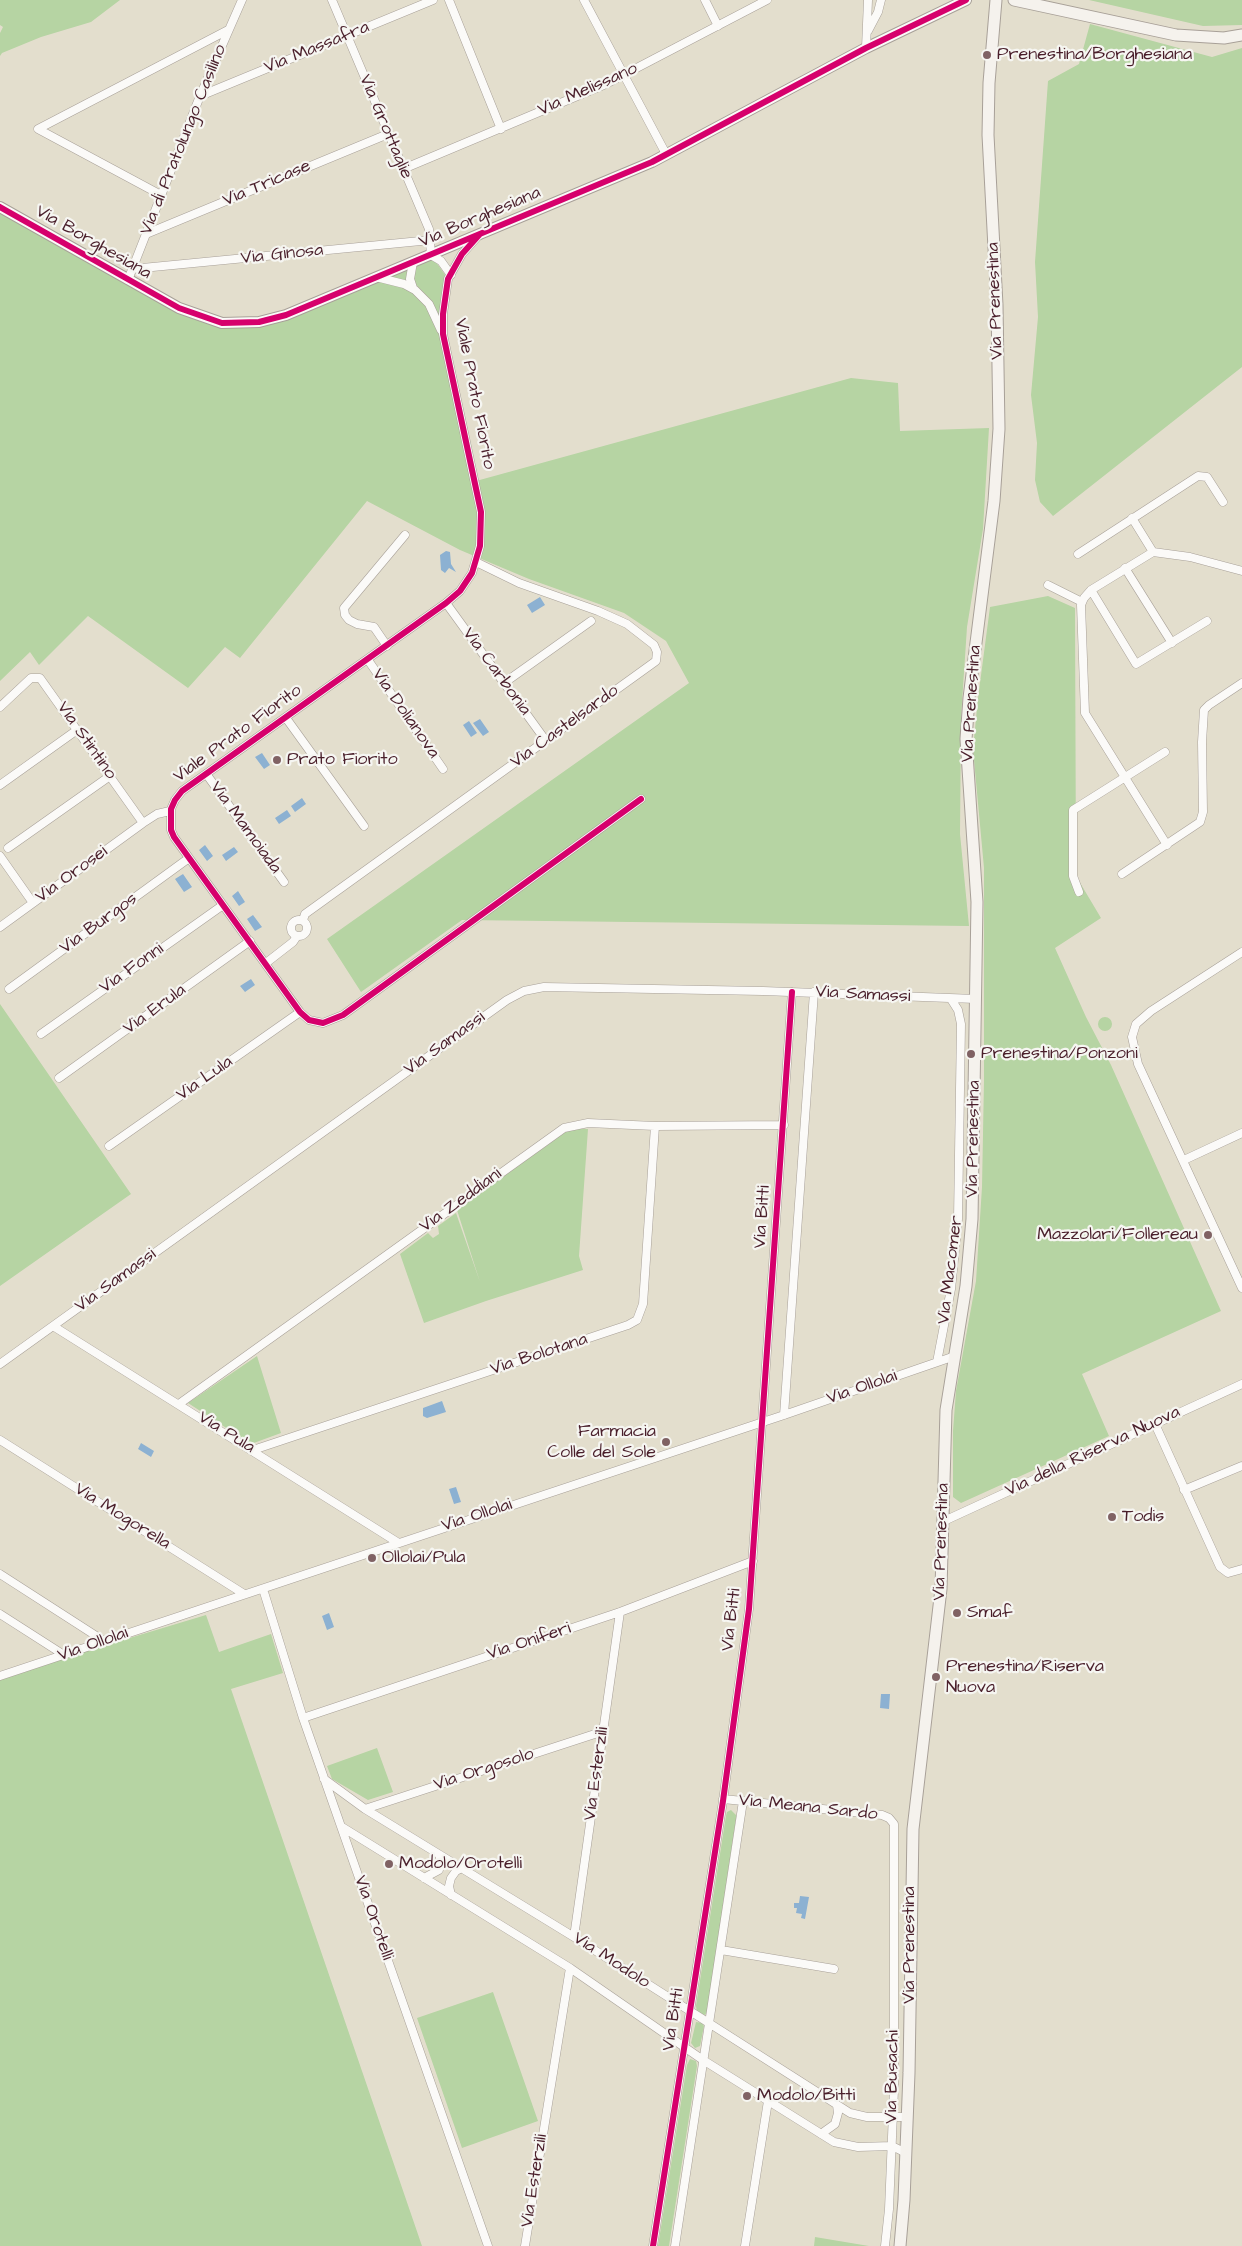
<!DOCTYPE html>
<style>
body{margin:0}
canvas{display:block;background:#e3decd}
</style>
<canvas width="1242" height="2246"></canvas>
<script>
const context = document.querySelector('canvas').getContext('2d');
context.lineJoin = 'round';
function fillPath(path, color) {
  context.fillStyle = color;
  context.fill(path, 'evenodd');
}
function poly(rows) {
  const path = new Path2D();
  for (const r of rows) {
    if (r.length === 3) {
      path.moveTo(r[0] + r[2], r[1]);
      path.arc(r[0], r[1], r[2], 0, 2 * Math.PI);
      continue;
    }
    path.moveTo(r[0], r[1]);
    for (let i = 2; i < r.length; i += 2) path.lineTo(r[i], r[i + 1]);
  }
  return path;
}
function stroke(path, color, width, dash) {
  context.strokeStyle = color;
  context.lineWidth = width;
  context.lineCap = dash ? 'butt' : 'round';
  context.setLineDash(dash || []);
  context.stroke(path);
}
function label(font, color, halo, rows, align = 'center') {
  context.font = font + ' "Architects Daughter",sans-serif';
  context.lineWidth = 4.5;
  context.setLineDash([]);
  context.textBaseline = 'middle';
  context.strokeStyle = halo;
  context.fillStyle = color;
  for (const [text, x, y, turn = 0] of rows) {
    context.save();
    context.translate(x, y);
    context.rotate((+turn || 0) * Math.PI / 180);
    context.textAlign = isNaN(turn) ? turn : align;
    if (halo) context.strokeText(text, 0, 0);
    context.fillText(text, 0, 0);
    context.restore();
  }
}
const green = poly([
 [0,0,120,0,91,22,41,37,2,53,0,56,0,33,3,27,0,25],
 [1089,0,1242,0,1242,25,1203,26],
 [1090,24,1212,57,1242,48,1242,367,1053,516,1040,502,1035,480,1037,443,1031,395,1038,317,1035,262,1048,81,1079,64],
 [0,207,192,314,252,324,431,255,448,279,443,334,476,481,851,378,898,383,900,431,989,428,983,529,967,627,961,718,960,834,969,926,462,920,361,992,327,939,689,683,666,641,624,613,529,579,460,550,367,501,240,658,225,647,188,688,88,616,39,665,30,652,0,681],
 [1048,596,1075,608,1076,876,1101,918,1055,948,1086,1017,1111,1065,1221,1311,1082,1374,1109,1436,961,1503,953,1497,953,1431,956,1391,976,1281,982,1187,984,1080,984,868,973,749,978,698,990,607],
 [0,1004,131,1194,0,1286],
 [1105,1024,7],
 [571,1128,588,1129,579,1256,583,1270,486,1301,424,1323,400,1254,428,1233,433,1238,439,1234,438,1226,456,1213,480,1282,457,1210],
 [257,1356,281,1433,251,1444,188,1403],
 [206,1615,219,1652,271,1634,283,1673,231,1689,422,2246,0,2246,0,1677],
 [377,1748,393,1792,368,1800,332,1779,327,1766],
 [731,1810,736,1815,736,1819,707,2012,705,2015,697,2013,696,2006,726,1816,727,1812],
 [493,1992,538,2121,462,2148,417,2018],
 [696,2022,702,2023,704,2026,700,2046,695,2048,691,2043],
 [690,2059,696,2061,697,2066,669,2246,658,2246,687,2065],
 [815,2237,869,2246,814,2246]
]);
const water = poly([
 [446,551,450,552,451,564,456,572,449,568,445,573,441,570,440,555],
 [540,597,545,605,532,613,527,605],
 [480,719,489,732,483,736,473,723],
 [469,721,477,733,471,737,463,725],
 [262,753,270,765,264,769,255,757],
 [302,798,306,804,295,812,291,806],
 [287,810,291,816,279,824,275,818],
 [205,845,213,856,207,861,199,850],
 [234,847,238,852,226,861,222,855],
 [183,874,192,887,184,892,175,879],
 [238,891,245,902,239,906,232,896],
 [253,915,262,927,255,931,247,919],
 [251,979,255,985,245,992,240,986],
 [442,1401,446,1412,427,1418,423,1416,423,1408],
 [141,1443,154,1451,151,1457,138,1449],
 [456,1487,461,1502,454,1504,449,1489],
 [329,1613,334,1627,327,1630,322,1616],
 [881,1694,890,1694,889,1709,880,1708],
 [800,1896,809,1897,805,1919,801,1918,802,1914,796,1913,797,1908,794,1908,794,1903,799,1903]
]);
const minor = poly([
 [332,0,429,229,431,255,441,261,451,275],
 [449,0,501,129],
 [584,0,666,154],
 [705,0,718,26],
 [868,31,878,12,881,0],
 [866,48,868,0],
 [200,96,433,0],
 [403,169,606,84,767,0],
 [161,195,38,129,228,30],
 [146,234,388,134],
 [479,235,462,254,448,279,443,314,443,334,481,512,480,546,472,573,460,591,446,603,182,791,175,800,171,809,171,830,174,837,300,1012,309,1020,323,1023,343,1015,641,799],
 [413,262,410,279,413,288],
 [132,269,431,240],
 [376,277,404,284,415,290,429,304,441,330],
 [128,280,200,96,242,0],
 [1132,518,1153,552],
 [1078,554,1198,476,1207,477,1223,502],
 [1125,568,1172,643],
 [1048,585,1082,602],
 [1091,590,1136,664,1207,621],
 [446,603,546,741],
 [387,646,374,627,357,624,349,620,345,615,344,608,405,535],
 [368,660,443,769],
 [504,683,591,621],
 [0,707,31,678,40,678,143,823,157,814,170,811],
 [286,718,364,826],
 [207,775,284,882],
 [0,785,77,730],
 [1167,845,1085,713,1081,605,1084,598,1091,590,1153,552,1190,557,1242,571],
 [8,848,110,776],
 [0,856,33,903],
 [1122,874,1200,822,1203,812,1202,742,1204,710,1209,705,1242,683],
 [1079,892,1073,876,1073,810,1165,752],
 [299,928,8],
 [303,920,305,914,656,661,657,652,654,645,627,624,598,611,519,583,476,562],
 [0,927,143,823],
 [1242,952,1151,1011,1136,1024,1132,1037,1138,1064,1242,1288],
 [266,963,293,942,297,936],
 [9,989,189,858],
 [41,1034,223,905],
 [59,1078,250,941],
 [109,1146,300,1012],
 [1184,1160,1242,1133],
 [53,1326,397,1542],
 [937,1362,951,1289,958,1219,961,1024,958,1010,951,999],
 [0,1364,507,1000,524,991,544,987,763,991,976,999],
 [179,1404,564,1128,588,1123,655,1126,784,1125],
 [784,1415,814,992],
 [1155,1424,1220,1567,1228,1573,1242,1569],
 [0,1440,244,1594],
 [253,1450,628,1325,637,1320,643,1304,655,1126],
 [1184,1490,1242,1466],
 [944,1521,1242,1384],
 [0,1574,104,1641],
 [263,1589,303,1718,488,2246],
 [0,1614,64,1655],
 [0,1676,784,1415,955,1356],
 [303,1718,620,1612,753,1561],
 [324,1779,365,1809,574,1937,850,2113,867,2117,907,2117],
 [723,1799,882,1815,889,1818,894,1824,894,2089,889,2209,885,2246],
 [365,1809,604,1731],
 [342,1827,570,1968,703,2060,834,2142,858,2147,892,2146,906,2153],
 [424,1878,439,1870,440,1855],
 [451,1895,449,1886,451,1878,456,1871,462,1868],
 [574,1937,620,1612],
 [721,1950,834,1969],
 [821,2134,835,2124,838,2113,837,2105],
 [525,2246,570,1968],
 [653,2246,723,1801,749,1609,792,992],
 [675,2246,743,1801],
 [745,2246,768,2101]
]);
const tertiary = poly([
 [0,207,179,308,222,323,259,322,286,315,652,162,866,48,966,0]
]);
const secondary = poly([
 [1014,0,1176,35,1224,38,1242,35],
 [900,2246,904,2200,909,2073,913,1829,941,1589,946,1410,966,1286,972,1219,977,902,966,739,969,698,994,501,999,429,997,305,988,135,989,83,996,0]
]);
const cycleway = poly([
 [0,207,179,308,222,323,259,322,286,315,652,162,866,48,966,0],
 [480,234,462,254,448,279,443,314,443,334,481,512,480,546,472,573,460,591,446,603,182,791,175,800,171,809,171,830,174,837,300,1012,309,1020,323,1023,343,1015,641,799],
 [653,2246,723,1801,749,1609,792,992]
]);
const markers = [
 [987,55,5,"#806264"],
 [277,760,5,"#806264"],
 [971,1054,5,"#806264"],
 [1208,1235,5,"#806264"],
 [666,1442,5,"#806264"],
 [1112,1517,5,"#806264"],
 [372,1558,5,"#806264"],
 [957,1613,5,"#806264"],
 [936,1677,5,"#806264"],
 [389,1864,5,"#806264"],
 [747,2096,5,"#806264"]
];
const streetNames = [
 ["Via Massafra",317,48,-22],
 ["Via Melissano",588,90,-24],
 ["Via Grottaglie",385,127,67],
 ["Via di Pratolungo Casilino",184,140,-68],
 ["Via Tricase",267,184,-23],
 ["Via Borghesiana",480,218,-23],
 ["Via Borghesiana",93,243,30],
 ["Via Ginosa",282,255,-6],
 ["Via Prenestina",996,301,-92],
 ["Viale Prato Fiorito",474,394,79],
 ["Via Carbonia",496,672,54],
 ["Via Prenestina",972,704,-86],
 ["Via Dolianova",405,714,55],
 ["Via Castelsardo",565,727,-36],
 ["Viale Prato Fiorito",238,734,-36],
 ["Via Stintino",86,741,55],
 ["Via Mamoiada",245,828,54],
 ["Via Orosei",72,875,-36],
 ["Via Burgos",99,924,-36],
 ["Via Fonni",132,969,-35],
 ["Via Samassi",863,995,3],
 ["Via Erula",155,1010,-36],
 ["Via Samassi",445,1044,-36],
 ["Via Lula",205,1079,-35],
 ["Via Prenestina",974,1139,-89],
 ["Via Zeddiani",461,1201,-36],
 ["Via Bitti",763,1217,-86],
 ["Via Macomer",951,1270,-83],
 ["Via Samassi",116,1281,-36],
 ["Via Bolotana",539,1355,-18],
 ["Via Ollolai",862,1388,-19],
 ["Via Pula",226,1433,32],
 ["Via della Riserva Nuova",1093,1452,-25],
 ["Via Ollolai",477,1516,-18],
 ["Via Mogorella",122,1517,32],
 ["Via Prenestina",942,1542,-88],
 ["Via Bitti",732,1620,-83],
 ["Via Oniferi",529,1642,-18],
 ["Via Ollolai",93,1645,-19],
 ["Via Orgosolo",484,1770,-18],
 ["Via Esterzili",597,1774,-82],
 ["Via Meana Sardo",808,1808,6],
 ["Via Orotelli",373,1918,71],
 ["Via Prenestina",910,1945,-90],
 ["Via Modolo",611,1961,33],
 ["Via Bitti",674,2020,-81],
 ["Via Busachi",893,2077,-89],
 ["Via Esterzili",535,2181,-81]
];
const poiNames = [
 ["Prenestina/Borghesiana",997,55],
 ["Prato Fiorito",287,760],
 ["Prenestina/Ponzoni",981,1054],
 ["Mazzolari/Follereau",1198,1235,"right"],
 ["Farmacia",656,1432,"right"],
 ["Colle del Sole",656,1453,"right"],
 ["Todis",1122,1517],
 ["Ollolai/Pula",382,1558],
 ["Smaf",967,1613],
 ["Prenestina/Riserva",946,1667],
 ["Nuova",946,1688],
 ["Modolo/Orotelli",399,1864],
 ["Modolo/Bitti",757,2096]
];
fillPath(green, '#b6d4a3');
fillPath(water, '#8cb1d2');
stroke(minor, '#a8a098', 9);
stroke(tertiary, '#a8a098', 12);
stroke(secondary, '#a8a098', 13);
stroke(minor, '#fbfaf8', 8);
stroke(tertiary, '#fbfaf8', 10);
stroke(secondary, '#f5f2ed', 11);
stroke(cycleway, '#d6006c', 6);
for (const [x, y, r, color] of markers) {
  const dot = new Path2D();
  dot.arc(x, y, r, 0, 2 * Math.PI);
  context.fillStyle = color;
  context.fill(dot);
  stroke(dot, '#f6f6f2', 2);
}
label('18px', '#4a1f2b', '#f6f6f2', streetNames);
label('18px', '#4a1f2b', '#f6f6f2', poiNames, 'left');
</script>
